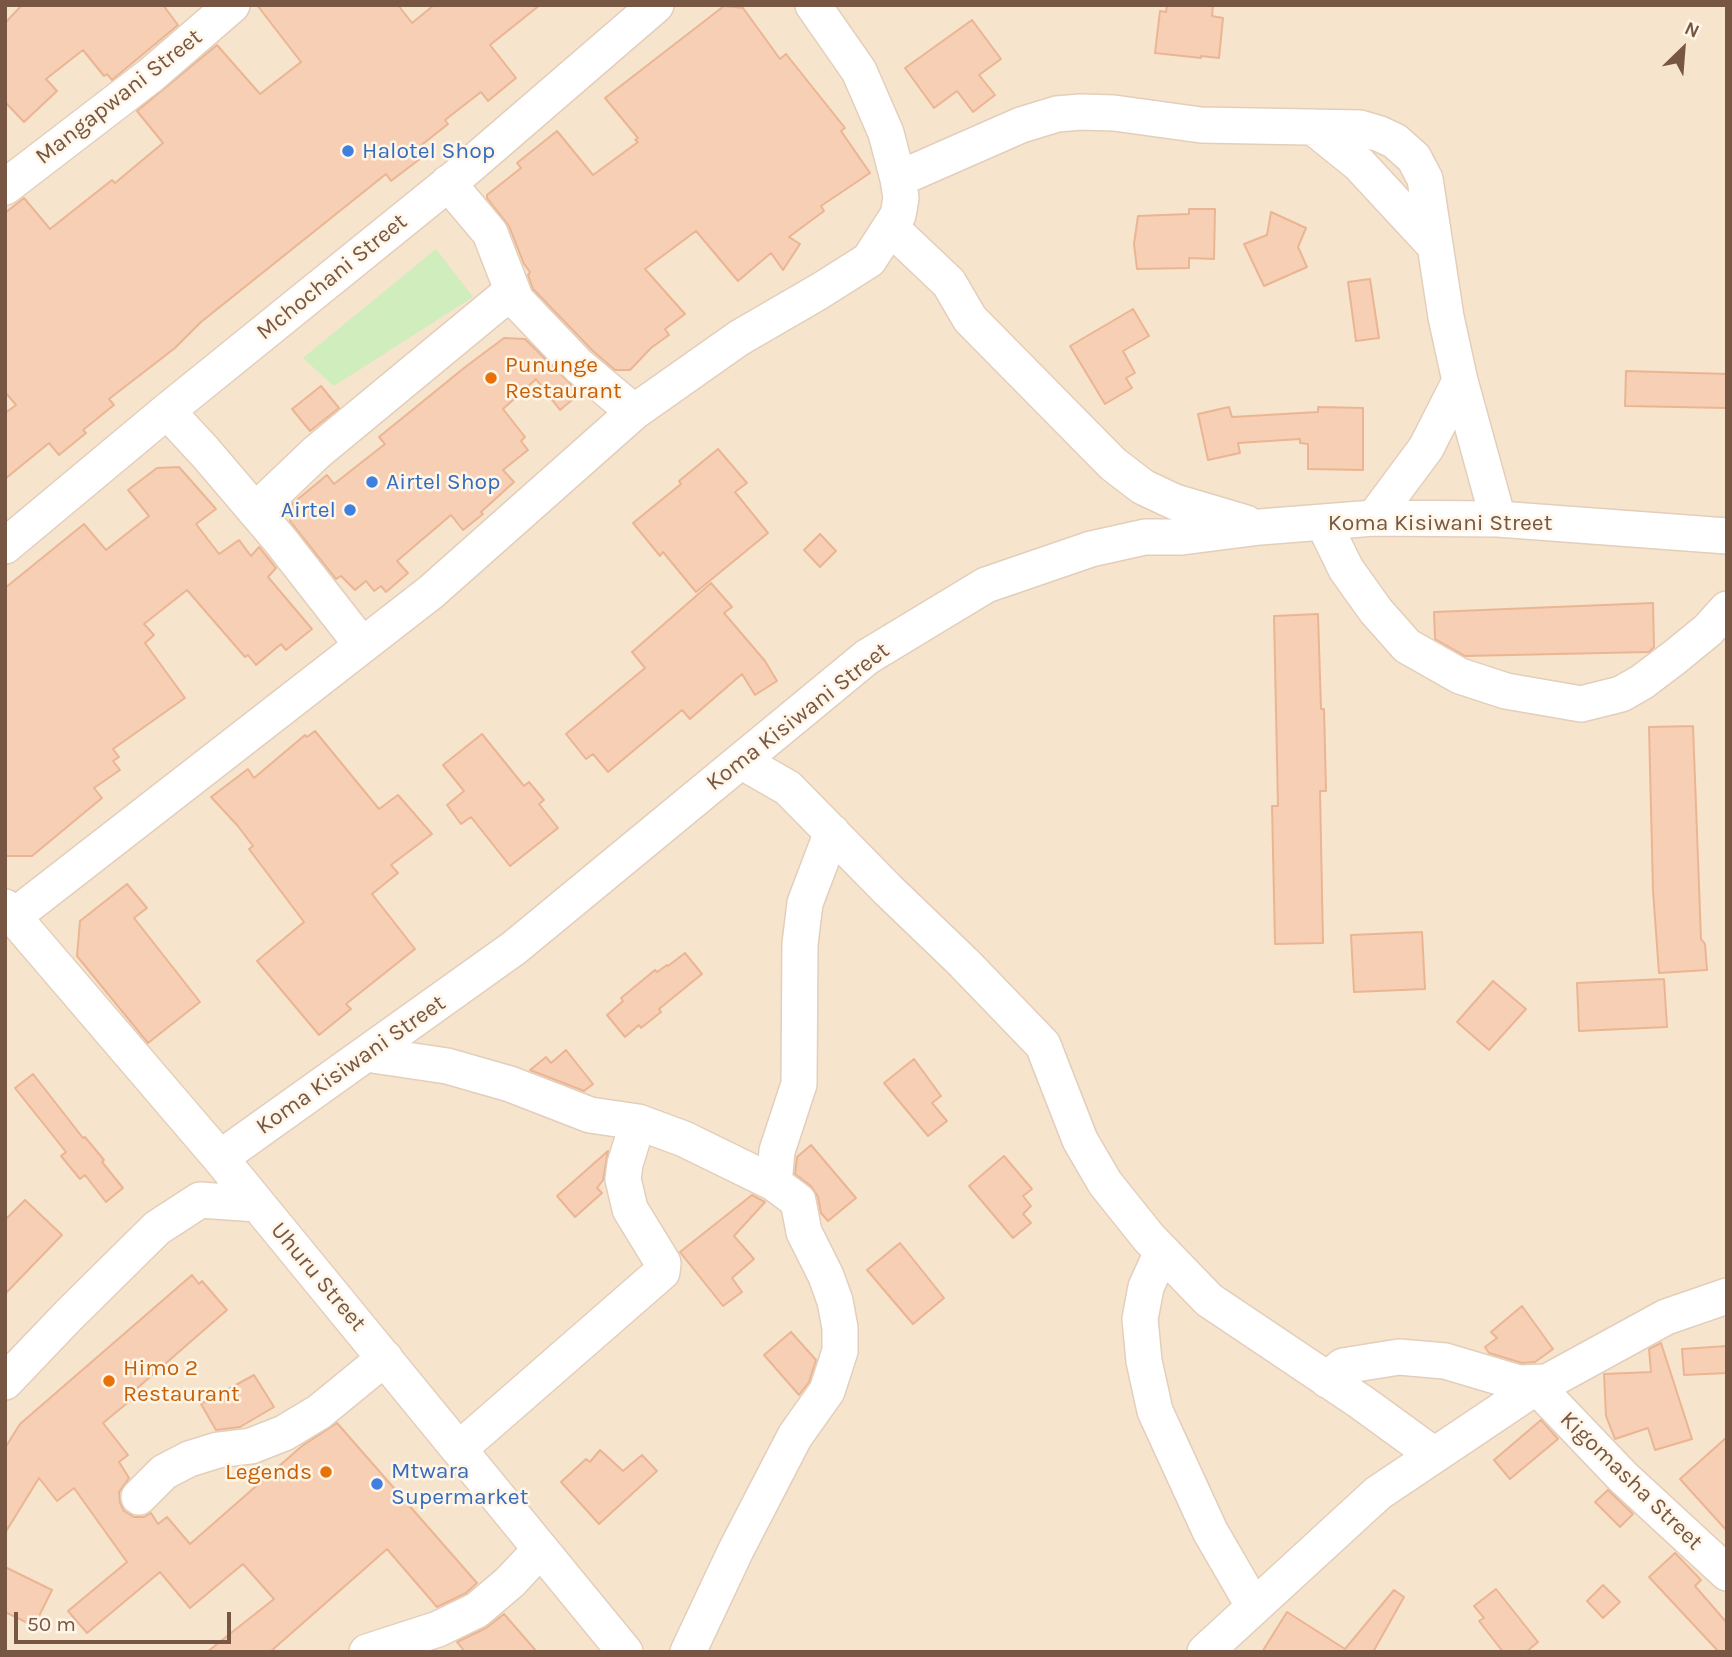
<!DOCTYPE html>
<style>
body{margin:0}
#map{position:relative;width:1732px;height:1657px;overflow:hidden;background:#fef2df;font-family:Karla,sans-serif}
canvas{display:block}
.frame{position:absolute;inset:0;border:7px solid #775744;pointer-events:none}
.north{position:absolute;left:1648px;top:14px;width:70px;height:70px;-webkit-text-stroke:5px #fff6e8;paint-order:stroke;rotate:25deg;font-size:19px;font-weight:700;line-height:28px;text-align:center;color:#775744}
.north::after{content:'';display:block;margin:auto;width:24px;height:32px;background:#775744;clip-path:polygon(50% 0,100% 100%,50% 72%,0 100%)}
.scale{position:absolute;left:14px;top:1612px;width:217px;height:32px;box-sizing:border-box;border:4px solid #775744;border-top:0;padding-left:9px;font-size:21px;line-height:24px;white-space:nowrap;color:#775744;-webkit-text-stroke:5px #fff6e8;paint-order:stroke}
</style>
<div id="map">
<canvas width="1732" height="1657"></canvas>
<div class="frame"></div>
<div class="north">N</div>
<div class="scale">50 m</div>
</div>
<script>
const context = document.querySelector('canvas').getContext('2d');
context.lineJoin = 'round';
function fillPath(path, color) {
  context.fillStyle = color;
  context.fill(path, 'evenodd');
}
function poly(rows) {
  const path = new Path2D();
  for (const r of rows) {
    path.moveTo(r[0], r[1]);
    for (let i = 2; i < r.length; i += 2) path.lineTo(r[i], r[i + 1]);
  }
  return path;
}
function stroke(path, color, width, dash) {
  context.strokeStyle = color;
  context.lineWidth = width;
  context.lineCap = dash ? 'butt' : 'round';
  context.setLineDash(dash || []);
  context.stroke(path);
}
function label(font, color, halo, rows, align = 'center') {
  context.font = font + ' Karla,sans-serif';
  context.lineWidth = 5;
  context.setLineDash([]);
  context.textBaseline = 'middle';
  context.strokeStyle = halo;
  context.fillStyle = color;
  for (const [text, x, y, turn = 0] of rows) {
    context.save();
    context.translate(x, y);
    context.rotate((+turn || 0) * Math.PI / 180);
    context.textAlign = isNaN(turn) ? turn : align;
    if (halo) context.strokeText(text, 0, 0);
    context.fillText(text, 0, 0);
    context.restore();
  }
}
const residential = poly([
 [5,5,1727,5,1727,1652,5,1652]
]);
const green = poly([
 [436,249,473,297,334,386,303,358]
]);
const building = poly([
 [22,5,163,5,178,25,112,80,107,74,104,76,83,50,46,79,57,91,24,122,5,102,5,23,22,5],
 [257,5,398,5,412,23,434,5,540,5,490,45,516,78,488,101,481,92,445,120,448,124,419,147,425,155,391,181,386,174,201,322,175,348,109,399,114,405,83,430,86,433,59,455,49,443,5,479,5,413,16,405,5,392,5,213,24,198,50,229,112,180,115,183,163,143,137,111,217,45,260,94,301,62,257,5],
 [1167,5,1213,5,1212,16,1223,18,1219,58,1201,56,1201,58,1155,53,1160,11,1166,12,1167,5],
 [724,6,743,8,780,59,786,54,845,128,841,131,870,173,821,206,824,211,789,237,800,244,783,270,771,253,738,281,696,231,645,269,685,314,665,329,669,335,651,348,630,370,615,370,593,351,533,289,528,275,530,272,524,264,509,226,487,198,487,195,521,168,517,163,557,131,593,175,638,142,635,140,638,138,605,98,724,6],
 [972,20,1001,59,979,75,995,95,973,112,957,91,934,108,905,68,972,20],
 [1189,209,1215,209,1214,259,1189,258,1189,268,1137,269,1134,244,1138,216,1189,214,1189,209],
 [1271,212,1306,228,1298,247,1307,267,1264,286,1244,244,1267,235,1271,212],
 [1370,279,1379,338,1356,341,1348,282,1370,279],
 [1133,309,1149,336,1123,351,1135,373,1126,378,1132,388,1105,404,1070,346,1133,309],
 [504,338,525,339,580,393,560,410,536,379,503,409,525,437,521,441,528,450,503,470,514,482,481,512,483,514,463,530,451,515,397,561,408,573,386,592,381,586,374,591,366,581,355,590,341,576,336,579,290,521,292,504,327,475,334,484,385,444,379,437,464,368,504,338],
 [1626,371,1727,374,1727,408,1625,406,1626,371],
 [321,386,339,408,310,431,292,409,321,386],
 [1229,407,1232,417,1318,412,1318,407,1363,408,1363,470,1308,469,1308,444,1300,443,1300,439,1238,443,1240,453,1208,460,1198,414,1229,407],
 [718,449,747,483,735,492,768,533,696,592,663,552,660,556,633,523,681,484,679,481,718,449],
 [179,467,216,509,196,524,219,554,239,540,251,556,259,547,276,568,268,577,312,629,286,650,281,644,256,665,248,655,245,657,187,590,144,624,154,635,145,643,185,698,113,749,119,757,113,761,120,770,94,788,102,798,32,856,5,856,5,588,84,524,106,550,149,516,128,490,157,468,179,467],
 [820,534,836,551,820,567,804,550,820,534],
 [711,583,732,607,724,613,765,661,777,681,755,695,742,674,690,719,682,710,608,772,593,754,586,759,566,734,645,668,632,652,711,583],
 [1653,603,1654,647,1649,652,1465,656,1435,639,1434,612,1653,603],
 [1318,614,1321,709,1324,709,1326,791,1320,791,1323,943,1275,944,1272,806,1278,806,1274,616,1318,614],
 [1693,726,1701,939,1705,944,1707,970,1659,973,1653,891,1649,727,1693,726],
 [315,731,379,809,398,795,432,834,391,865,398,873,372,894,415,949,346,1004,351,1009,319,1035,257,961,304,922,249,849,253,846,237,825,211,797,248,769,254,778,305,735,307,737,315,731],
 [482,734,524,786,529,782,544,800,539,804,558,828,510,866,471,817,461,824,447,805,464,791,443,765,482,734],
 [127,884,147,908,134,918,200,1002,148,1043,77,956,80,921,127,884],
 [1422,932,1425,989,1354,992,1351,935,1422,932],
 [685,953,702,974,659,1009,661,1012,641,1028,639,1025,625,1037,607,1015,623,1001,621,998,655,970,657,972,667,965,668,966,685,953],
 [1664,979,1667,1027,1579,1031,1577,983,1664,979],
 [1493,981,1526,1009,1489,1050,1457,1022,1493,981],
 [566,1050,593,1084,584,1091,530,1070,546,1057,551,1063,566,1050],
 [914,1059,941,1096,932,1103,947,1121,928,1136,884,1083,914,1059],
 [33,1074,83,1138,85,1137,104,1160,102,1162,123,1188,106,1202,85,1175,80,1179,61,1156,66,1152,15,1088,33,1074],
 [811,1145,856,1198,828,1221,821,1213,818,1197,811,1186,795,1174,797,1157,811,1145],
 [608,1151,603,1180,597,1188,602,1193,575,1217,557,1196,608,1151],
 [1004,1156,1032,1189,1023,1196,1031,1206,1023,1214,1031,1223,1013,1238,969,1186,1004,1156],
 [752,1195,765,1202,734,1236,754,1259,732,1278,742,1292,723,1306,680,1252,752,1195],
 [25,1200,62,1235,5,1294,5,1220,25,1200],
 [900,1243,944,1298,913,1324,867,1270,900,1243],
 [192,1275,199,1284,202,1281,227,1310,127,1397,131,1400,103,1423,128,1455,119,1462,129,1478,119,1492,120,1503,124,1511,134,1517,144,1517,151,1513,158,1524,167,1517,190,1544,302,1446,337,1423,477,1583,466,1593,437,1607,387,1549,270,1652,207,1652,274,1599,243,1564,190,1608,160,1572,87,1633,68,1611,127,1562,74,1488,57,1501,39,1478,5,1533,5,1448,20,1424,192,1275],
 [1522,1306,1553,1349,1535,1362,1522,1363,1489,1353,1485,1347,1497,1338,1491,1332,1522,1306],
 [791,1332,816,1360,809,1382,799,1395,764,1355,791,1332],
 [1661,1343,1692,1439,1655,1450,1648,1428,1615,1439,1606,1416,1604,1374,1651,1372,1649,1349,1661,1343],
 [1727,1346,1727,1373,1684,1375,1682,1349,1727,1346],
 [254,1375,274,1407,240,1427,216,1430,201,1404,254,1375],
 [1541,1420,1558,1439,1510,1479,1494,1460,1541,1420],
 [1727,1437,1727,1531,1680,1479,1727,1437],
 [600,1450,623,1471,642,1455,657,1471,599,1524,561,1482,586,1459,590,1462,600,1450],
 [1608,1490,1633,1514,1620,1527,1595,1502,1608,1490],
 [1675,1553,1701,1580,1695,1586,1727,1623,1727,1652,1719,1652,1649,1577,1675,1553],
 [5,1567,52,1590,34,1626,5,1612,5,1567],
 [1603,1585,1620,1602,1603,1618,1587,1601,1603,1585],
 [1496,1589,1538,1642,1526,1652,1503,1652,1479,1621,1484,1618,1474,1606,1496,1589],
 [1394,1590,1404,1597,1373,1652,1262,1652,1287,1612,1345,1649,1394,1590],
 [504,1614,537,1652,465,1652,457,1642,486,1628,504,1614]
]);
const minor = poly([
 [1313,127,1359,164,1435,246],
 [898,179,1021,125,1057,114,1081,112,1114,113,1201,125,1360,128,1380,134,1395,141,1414,158,1425,179,1446,317,1460,381,1498,519],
 [448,183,490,233,516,300,579,366,634,412],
 [5,187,151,75,232,5],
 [891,228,949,283,970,319,1113,464,1143,487,1175,502,1246,523],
 [167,411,205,452,280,540,362,645],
 [255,511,317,452,501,300,516,300],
 [1374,518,1426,448,1460,381],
 [1323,522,1346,569,1376,611,1407,646,1460,676,1506,691,1581,704,1621,694,1642,682,1675,657,1708,630,1727,609],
 [5,546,167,411,460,174,656,5],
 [741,761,788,788,888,890,964,963,1043,1045,1080,1140,1105,1183,1149,1238,1209,1300,1361,1402,1434,1455],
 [5,907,220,1158,625,1652],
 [13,917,431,592,634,412,739,338,820,291,869,260,898,215,901,198,898,179,886,133,859,71,813,5],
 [366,1054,447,1066,510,1084,590,1115,638,1122,684,1139,774,1183],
 [220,1158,514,948,867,657,986,585,1091,549,1145,537,1182,537,1260,527,1374,518,1498,519,1727,536],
 [1162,1252,1146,1287,1140,1319,1144,1361,1155,1411,1210,1531,1254,1607],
 [1327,1380,1343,1366,1399,1357,1445,1361,1519,1383,1546,1382],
 [5,1382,69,1315,157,1228,200,1200,257,1204],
 [1537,1387,1623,1477,1727,1573],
 [459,1449,662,1272,663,1263,630,1209,623,1179,625,1164,638,1122],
 [139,1497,164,1472,189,1459,218,1450,251,1446,284,1433,319,1412,385,1358],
 [367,1652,438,1629,477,1610,510,1582,540,1550],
 [688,1652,736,1550,795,1436,827,1391,840,1351,840,1328,835,1301,826,1276,804,1232,798,1201,774,1183,777,1151,799,1084,800,944,805,903,832,832],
 [1205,1652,1378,1493,1527,1393,1666,1317,1727,1296]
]);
const markers = [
 [348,151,7,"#3f7fe0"],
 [491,378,7,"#e8710a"],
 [372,482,7,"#3f7fe0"],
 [350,510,7,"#3f7fe0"],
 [109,1381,7,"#e8710a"],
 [326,1472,7,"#e8710a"],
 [377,1484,7,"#3f7fe0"]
];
const streetNames = [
 ["Mangapwani Street",119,97,-38],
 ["Mchochani Street",332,277,-39],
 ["Koma Kisiwani Street",1440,523],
 ["Koma Kisiwani Street",798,717,-38],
 ["Koma Kisiwani Street",351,1065,-35],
 ["Uhuru Street",318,1277,50],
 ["Kigomasha Street",1631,1481,44]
];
const shopNames = [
 ["Halotel Shop",362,151],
 ["Airtel Shop",386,482],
 ["Airtel",336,510,"right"],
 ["Mtwara",391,1471],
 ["Supermarket",391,1497]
];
const foodNames = [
 ["Pununge",505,365],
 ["Restaurant",505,391],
 ["Himo 2",123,1368],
 ["Restaurant",123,1394],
 ["Legends",312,1472,"right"]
];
fillPath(residential, '#f7e4cd');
fillPath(green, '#d0edbd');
fillPath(building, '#f7cfb4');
stroke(building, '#ebb593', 2);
stroke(minor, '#e3cebb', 38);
stroke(minor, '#fff', 35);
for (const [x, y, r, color] of markers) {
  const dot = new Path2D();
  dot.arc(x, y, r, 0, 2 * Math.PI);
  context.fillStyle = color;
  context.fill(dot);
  stroke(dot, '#fff6e8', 2.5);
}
label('23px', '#775744', '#fff6e8', streetNames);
label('23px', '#366cbe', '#fff6e8', shopNames, 'left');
label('23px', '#c56008', '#fff6e8', foodNames, 'left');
</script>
